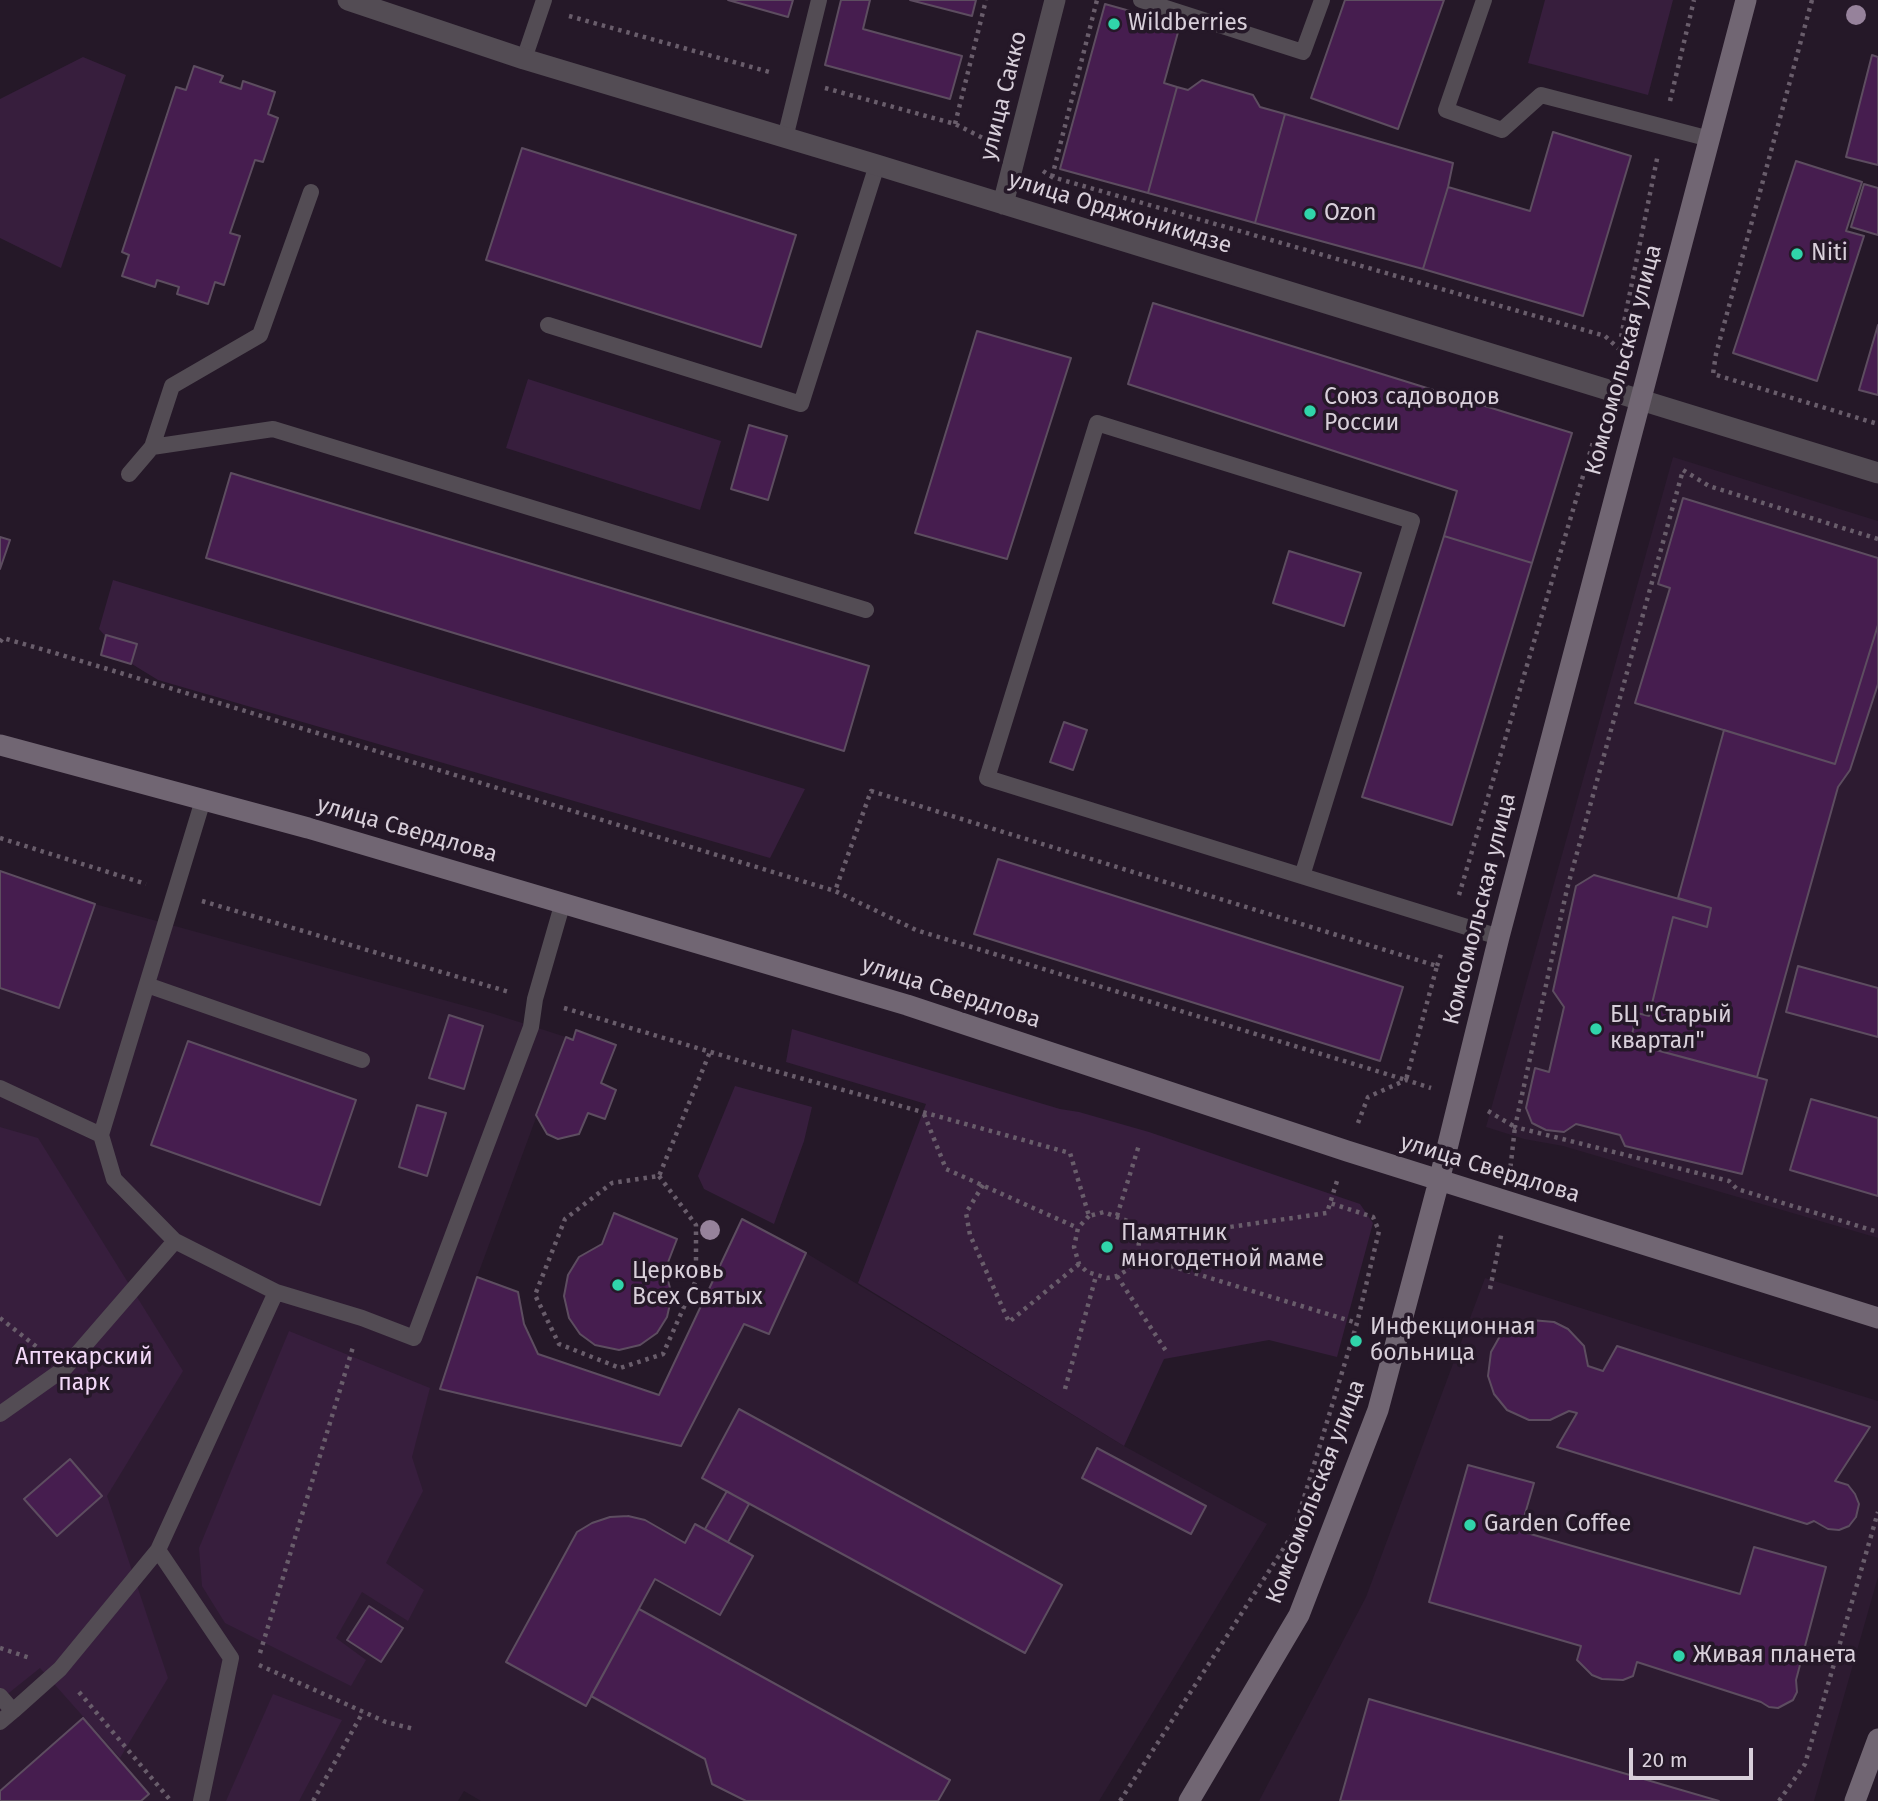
<!DOCTYPE html>
<meta charset="utf-8">
<style>
body{margin:0}
#map{position:relative;width:1878px;height:1801px;overflow:hidden;background:#251828;font-family:"Fira Sans",sans-serif}
canvas{display:block}
.scale{position:absolute;left:1629px;top:1748px;width:124px;height:32px;box-sizing:border-box;border:4px solid #d8cfda;border-top:0;padding-left:9px;font-size:21px;line-height:24px;white-space:nowrap;color:#d8cfda;-webkit-text-stroke:5px #251828;paint-order:stroke}
</style>
<div id="map">
<canvas width="1878" height="1801"></canvas>
<div class="scale">20 m</div>
</div>
<script>
const context = document.querySelector('canvas').getContext('2d');
context.lineJoin = 'round';
function fillPath(path, color) {
  context.fillStyle = color;
  context.fill(path, 'evenodd');
}
function poly(rows) {
  const path = new Path2D();
  for (const r of rows) {
    path.moveTo(r[0], r[1]);
    for (let i = 2; i < r.length; i += 2) path.lineTo(r[i], r[i + 1]);
  }
  return path;
}
function stroke(path, color, width, dash) {
  context.strokeStyle = color;
  context.lineWidth = width;
  context.lineCap = dash ? 'butt' : 'round';
  context.setLineDash(dash || []);
  context.stroke(path);
}
function label(font, color, halo, rows, align = 'center') {
  context.font = font + ' "Fira Sans",sans-serif';
  context.lineWidth = 7;
  context.setLineDash([]);
  context.textBaseline = 'middle';
  context.strokeStyle = halo;
  context.fillStyle = color;
  for (const [text, x, y, turn = 0] of rows) {
    context.save();
    context.translate(x, y);
    context.rotate((+turn || 0) * Math.PI / 180);
    context.textAlign = isNaN(turn) ? turn : align;
    if (halo) context.strokeText(text, 0, 0);
    context.fillText(text, 0, 0);
    context.restore();
  }
}
const built = poly([
 [1673,457,1878,521,1878,1238,1563,1146,1524,1139,1486,1127],
 [0,871,95,904,491,1013,566,1037,477,1277,441,1389,681,1446,744,1324,769,1333,806,1253,1124,1446,1267,1524,1099,1801,481,1801,464,1791,458,1801,0,1801],
 [1485,1278,1878,1401,1878,1577,1814,1801,1259,1801,1366,1597]
]);
const green = poly([
 [1545,0,1673,0,1648,95,1528,63],
 [83,57,126,75,61,268,0,238,0,99],
 [528,379,721,441,700,510,506,448],
 [113,580,805,789,770,858,158,680,127,661,99,629],
 [792,1029,1060,1109,1079,1112,1149,1132,1360,1204,1373,1223,1337,1357,1269,1340,1164,1359,1124,1446,858,1283,926,1104,786,1062],
 [735,1086,812,1107,804,1141,774,1224,704,1189,698,1176],
 [0,1127,38,1138,183,1371,107,1496,168,1678,120,1758,40,1668,0,1700],
 [289,1331,430,1388,412,1457,423,1491,386,1563,424,1590,408,1621,362,1592,336,1638,366,1660,351,1686,225,1623,202,1586,199,1548],
 [273,1694,342,1720,299,1801,226,1801]
]);
const building = poly([
 [728,0,793,0,788,17,728,0],
 [841,0,870,0,863,29,962,56,950,99,825,65,841,0],
 [910,0,976,0,972,16,910,0],
 [1345,0,1444,0,1398,129,1311,98,1345,0],
 [1105,4,1180,25,1164,83,1177,87,1148,193,1060,169,1105,4],
 [1872,55,1878,57,1878,165,1846,157,1872,55],
 [194,66,223,76,220,82,241,89,243,81,275,92,268,114,278,118,263,162,255,160,230,233,240,236,224,285,215,282,208,304,177,294,179,287,157,280,155,287,122,276,129,255,122,252,176,87,186,90,194,66],
 [1202,80,1253,95,1260,107,1285,114,1255,223,1148,193,1177,87,1188,90,1202,80],
 [1285,114,1453,163,1448,187,1423,269,1255,223,1285,114],
 [1553,132,1631,156,1583,316,1423,269,1448,187,1530,211,1553,132],
 [522,148,796,235,761,347,486,260,522,148],
 [1796,161,1862,182,1846,231,1864,236,1817,381,1733,353,1796,161],
 [1864,184,1878,188,1878,235,1851,227,1864,184],
 [1153,303,1572,433,1532,563,1444,536,1457,491,1128,384,1153,303],
 [1878,325,1878,395,1859,390,1878,325],
 [977,331,1071,358,1007,559,915,533,977,331],
 [749,425,787,436,768,500,731,489,749,425],
 [231,473,869,666,844,751,206,558,231,473],
 [1683,498,1878,558,1878,625,1835,764,1635,703,1670,588,1658,584,1683,498],
 [1444,536,1532,563,1452,825,1362,797,1444,536],
 [0,537,10,540,0,569,0,537],
 [1289,551,1361,573,1344,626,1273,603,1289,551],
 [1878,625,1878,684,1850,770,1838,787,1757,1077,1630,1043,1637,1013,1649,1016,1673,917,1707,927,1711,908,1678,898,1724,730,1835,764,1878,625],
 [106,635,137,644,131,664,101,655,106,635],
 [1064,722,1087,730,1073,770,1050,762,1064,722],
 [998,859,1403,987,1380,1061,974,934,998,859],
 [0,871,95,904,59,1008,0,988,0,871],
 [1594,875,1711,908,1707,927,1673,917,1649,1016,1637,1013,1630,1043,1767,1080,1742,1174,1625,1146,1620,1135,1576,1124,1564,1132,1546,1130,1532,1123,1526,1108,1535,1068,1549,1072,1564,1007,1553,991,1576,886,1594,875],
 [1798,966,1878,988,1878,1037,1786,1012,1798,966],
 [449,1015,483,1026,464,1089,429,1078,449,1015],
 [576,1030,616,1045,601,1083,616,1090,605,1119,588,1113,579,1134,558,1139,547,1134,536,1115,566,1037,573,1040,576,1030],
 [188,1041,356,1100,320,1205,151,1145,188,1041],
 [1811,1099,1878,1118,1878,1196,1790,1170,1811,1099],
 [417,1105,446,1113,427,1176,399,1167,417,1105],
 [614,1213,677,1239,665,1270,672,1295,667,1317,657,1333,640,1345,619,1350,595,1345,580,1334,569,1318,564,1296,568,1275,579,1257,602,1244,614,1213],
 [742,1219,806,1253,769,1334,744,1324,681,1446,440,1389,477,1277,518,1292,524,1324,538,1354,659,1395,742,1219],
 [1531,1320,1554,1322,1568,1329,1584,1346,1588,1366,1603,1371,1617,1346,1870,1427,1835,1481,1848,1485,1855,1494,1859,1504,1856,1517,1849,1526,1839,1530,1828,1529,1814,1521,1807,1524,1557,1447,1577,1413,1569,1411,1550,1420,1529,1420,1507,1410,1494,1394,1488,1376,1491,1352,1500,1336,1516,1325,1531,1320],
 [739,1409,1062,1585,1025,1653,702,1478,739,1409],
 [1097,1448,1206,1506,1191,1534,1082,1478,1097,1448],
 [70,1459,102,1496,57,1536,24,1499,70,1459],
 [1468,1465,1534,1483,1520,1531,1740,1594,1754,1547,1826,1567,1796,1680,1797,1692,1793,1700,1778,1708,1769,1707,1761,1702,1637,1662,1633,1676,1623,1680,1602,1679,1592,1675,1577,1660,1581,1646,1429,1602,1468,1465],
 [727,1491,749,1504,728,1542,705,1529,727,1491],
 [628,1516,645,1520,685,1543,695,1524,753,1556,720,1615,655,1579,586,1706,506,1662,577,1532,592,1523,610,1517,628,1516],
 [369,1606,403,1628,381,1662,347,1640,369,1606],
 [639,1609,950,1780,938,1801,746,1801,712,1784,705,1759,591,1696,639,1609],
 [1369,1699,1719,1801,1340,1801,1369,1699],
 [83,1718,149,1794,141,1801,0,1801,0,1791,83,1718]
]);
const path = poly([
 [1812,0,1716,354,1713,374,1878,424],
 [569,16,773,73],
 [825,88,955,124,987,140],
 [1670,101,1694,0],
 [955,124,986,0],
 [1043,171,1052,177,1605,336,1619,349],
 [1052,177,1097,0],
 [1621,337,1658,154],
 [1878,539,1709,486,1683,470,1567,889,1515,1127,1729,1181,1737,1189,1878,1232],
 [0,642,3,638,55,653,835,891,916,930,1406,1080,1437,966,871,791,835,891],
 [0,838,146,884],
 [1459,895,1594,439],
 [202,901,509,992],
 [1437,966,1442,951],
 [564,1008,764,1068,1070,1153,1089,1216,1104,1212,1130,1222,1139,1240,1327,1213,1337,1181],
 [1488,1111,1515,1127,1510,1171],
 [924,1114,946,1169,1078,1228],
 [1358,1123,1368,1097,1406,1080,1431,1088],
 [659,1176,696,1225,696,1280,663,1354,620,1368,559,1344,535,1295,565,1219,612,1183,659,1176,710,1052],
 [983,1185,966,1213,970,1235,1009,1322,1079,1264],
 [1089,1216,1078,1228,1074,1247,1079,1264,1087,1272,1107,1278,1117,1276,1129,1269,1138,1256,1139,1240],
 [1117,1216,1139,1145],
 [1138,1256,1357,1323],
 [1117,1276,1168,1354],
 [1490,1289,1502,1231],
 [0,1318,42,1351],
 [1065,1389,1096,1276],
 [0,1648,30,1658],
 [260,1653,353,1347],
 [259,1665,386,1722,414,1729],
 [79,1692,171,1801],
 [313,1801,363,1712],
 [1120,1801,1293,1534,1357,1323,1379,1231,1373,1217,1330,1203],
 [1779,1801,1805,1764,1878,1512]
]);
const lane = poly([
 [1141,0,1303,52,1322,0],
 [1484,0,1446,110,1502,130,1541,95,1710,139],
 [524,59,544,0],
 [785,138,819,0],
 [548,325,801,404,877,165],
 [152,447,273,429,866,610],
 [129,474,152,447,172,386,260,335,311,192],
 [203,800,101,1135,114,1179,175,1241,276,1292],
 [1302,876,987,778,1097,423,1412,521,1302,876,1499,937],
 [147,985,362,1060],
 [0,1088,101,1135],
 [0,1414,65,1368,175,1241],
 [0,1696,13,1711,0,1722],
 [13,1711,60,1669,158,1550],
 [201,1801,231,1658,158,1550,276,1292,362,1318,414,1338,531,1027,535,999,563,902]
]);
const street = poly([
 [348,0,524,59,877,165,1878,473],
 [1003,204,1055,0]
]);
const secondary = poly([
 [0,745,308,828,907,1005,1347,1151,1878,1318],
 [1189,1801,1299,1615,1378,1410,1439,1181,1499,937,1746,0],
 [1855,1801,1878,1739]
]);
const trees = [
 [1856,15],
 [710,1230]
];
const markers = [
 [1114,24,7,"#30d4aa"],
 [1310,214,7,"#30d4aa"],
 [1797,254,7,"#30d4aa"],
 [1310,411,7,"#30d4aa"],
 [1596,1029,7,"#30d4aa"],
 [1107,1247,7,"#30d4aa"],
 [618,1285,7,"#30d4aa"],
 [1356,1341,7,"#30d4aa"],
 [1470,1525,7,"#30d4aa"],
 [1679,1656,7,"#30d4aa"]
];
const poiNames = [
 ["Wildberries",1128,24],
 ["Ozon",1324,214],
 ["Niti",1811,254],
 ["Союз садоводов",1324,398],
 ["России",1324,424],
 ["БЦ \"Старый",1610,1016],
 ["квартал\"",1610,1042],
 ["Памятник",1121,1234],
 ["многодетной маме",1121,1260],
 ["Церковь",632,1272],
 ["Всех Святых",632,1298],
 ["Инфекционная",1370,1328],
 ["больница",1370,1354],
 ["Garden Coffee",1484,1525],
 ["Живая планета",1693,1656]
];
const streetNames = [
 ["улица Сакко",1004,96,-76],
 ["улица Орджоникидзе",1120,213,17],
 ["Комсомольская улица",1624,360,-75],
 ["улица Свердлова",407,830,16],
 ["Комсомольская улица",1480,909,-76],
 ["улица Свердлова",951,993,18],
 ["улица Свердлова",1490,1169,17],
 ["Комсомольская улица",1316,1492,-69]
];
const parkNames = [
 ["Аптекарский",84,1358],
 ["парк",84,1384]
];
fillPath(built, '#2d1b31');
fillPath(green, '#371e3d');
fillPath(building, '#461d4f');
stroke(building, '#5d4d60', 2);
stroke(path, '#695d6b', 4.5, [3.5, 5]);
stroke(lane, '#534c54', 16);
stroke(street, '#534c54', 21);
stroke(secondary, '#716673', 21);
context.fillStyle = '#96829b';
for (const [x, y] of trees) {
  context.beginPath();
  context.arc(x, y, 10, 0, 2 * Math.PI);
  context.fill();
}
for (const [x, y, r, color] of markers) {
  const dot = new Path2D();
  dot.arc(x, y, r, 0, 2 * Math.PI);
  context.fillStyle = color;
  context.fill(dot);
  stroke(dot, '#251828', 2.5);
}
label('23px', '#d8cfda', '#251828', poiNames, 'left');
label('23px', '#d8cfda', '#251828', streetNames);
label('23px', '#f3d9f9', '#251828', parkNames);
</script>
